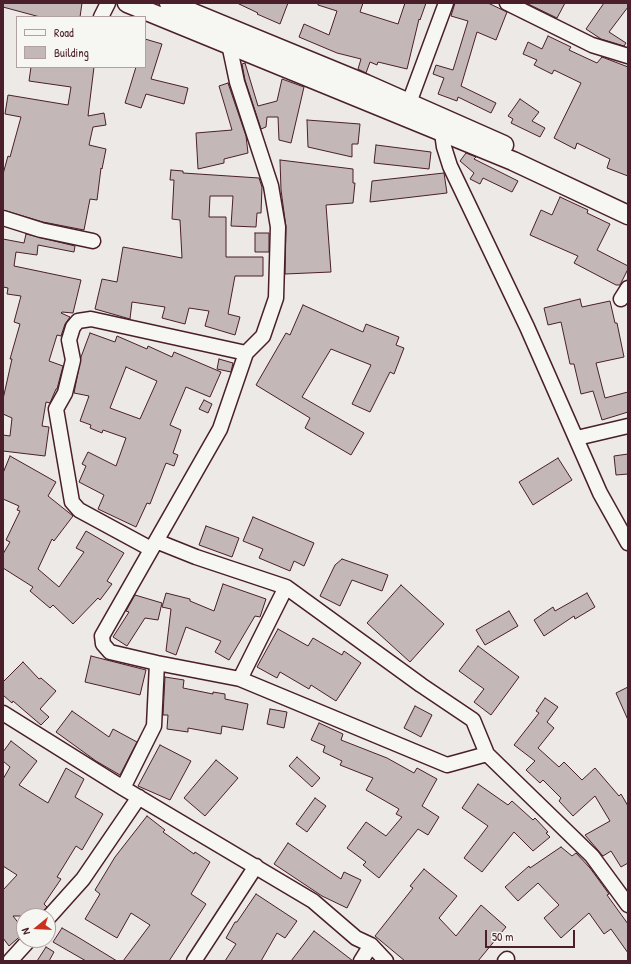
<!DOCTYPE html>
<style>
body{margin:0}
#map{position:relative;width:631px;height:964px;overflow:hidden;background:#ece9e6;font-family:"Patrick Hand",sans-serif}
canvas{display:block}
.frame{position:absolute;inset:0;border:4px solid #4a1f2b;pointer-events:none}
.legend{position:absolute;left:16px;top:16px;width:130px;height:52px;box-sizing:border-box;background:#f6f6f2;border:1px solid #b1a0a2;margin:0;padding:5px 7px;list-style:none;font-size:12px;color:#4a1f2b}
.legend li{display:flex;align-items:center;gap:8px;height:20px}
.legend b{width:20px;border:1px solid #b1a0a2}
.north{position:absolute;left:16px;top:908px;width:40px;height:40px;box-sizing:border-box;background:#f6f6f2;border:1px solid #b1a0a2;border-radius:50%;rotate:252deg;font-size:11px;font-weight:700;line-height:16px;text-align:center;color:#4a1f2b}
.north::after{content:'';display:block;margin:auto;width:14px;height:18px;background:#c8321e;clip-path:polygon(50% 0,100% 100%,50% 72%,0 100%)}
.scale{position:absolute;left:485px;top:930px;width:90px;height:18px;box-sizing:border-box;border:2px solid #4a1f2b;border-top:0;padding-left:5px;font-size:12px;line-height:14px;white-space:nowrap;color:#4a1f2b;-webkit-text-stroke:3px #f6f6f2;paint-order:stroke}
</style>
<div id="map">
<canvas width="631" height="964"></canvas>
<div class="frame"></div>
<ul class="legend">
<li><b style="height:5px;background:#f6f6f2"></b>Road</li>
<li><b style="height:11px;background:#c4b7b7"></b>Building</li>
</ul>
<div class="north">N</div>
<div class="scale">50 m</div>
</div>
<script>
const context = document.querySelector('canvas').getContext('2d');
context.lineJoin = 'round';
function fillPath(path, color) {
  context.fillStyle = color;
  context.fill(path, 'evenodd');
}
function poly(rows) {
  const path = new Path2D();
  for (const r of rows) {
    path.moveTo(r[0], r[1]);
    for (let i = 2; i < r.length; i += 2) path.lineTo(r[i], r[i + 1]);
  }
  return path;
}
function stroke(path, color, width, dash) {
  context.strokeStyle = color;
  context.lineWidth = width;
  context.lineCap = dash ? 'butt' : 'round';
  context.setLineDash(dash || []);
  context.stroke(path);
}
const building = poly([
 [3,3,82,3,80,17,40,17,3,7,3,3],
 [237,3,288,3,280,24,257,14,258,13,237,3],
 [318,3,363,3,360,12,398,24,405,3,426,3,420,20,419,19,407,69,378,62,377,65,370,62,366,73,358,69,361,59,337,53,299,37,304,24,329,35,337,11,318,5,318,3],
 [455,3,488,3,507,12,496,40,477,32,461,86,496,103,491,113,458,97,457,101,438,94,444,78,433,74,436,65,453,70,468,21,451,16,455,3],
 [526,3,565,3,557,18,526,3],
 [604,3,628,3,628,7,609,32,626,43,624,46,601,39,586,29,604,3],
 [548,36,571,47,569,50,597,63,602,57,628,67,628,176,607,168,610,159,577,143,575,149,554,138,581,83,554,70,552,74,534,65,537,60,523,54,528,42,542,49,548,36],
 [145,39,162,44,151,79,188,88,184,104,146,94,141,108,125,103,136,67,145,67,145,39],
 [245,63,258,106,277,101,282,79,304,87,291,143,279,140,278,117,267,117,266,127,261,129,245,80,242,64,245,63],
 [31,67,94,67,88,116,104,113,106,125,93,127,89,145,106,149,102,169,101,168,97,200,90,199,84,230,43,222,3,210,3,174,8,156,10,157,21,117,5,114,8,95,68,105,71,87,29,81,31,67],
 [228,83,246,136,248,153,224,159,224,163,198,169,196,133,232,130,219,86,228,83],
 [520,99,539,112,532,121,545,128,540,137,511,123,513,119,508,116,520,99],
 [307,120,360,124,358,144,352,144,352,157,308,147,307,120],
 [376,145,431,152,429,169,374,163,376,145],
 [466,153,476,157,474,159,518,181,512,192,483,178,480,184,470,179,474,173,460,161,466,153],
 [280,160,353,169,353,183,355,183,353,203,326,205,331,272,285,274,286,227,281,190,280,160],
 [171,170,183,171,183,173,259,178,262,187,261,213,257,213,256,227,231,226,233,196,210,196,209,217,226,217,226,257,263,257,263,276,235,276,228,314,240,317,235,335,205,326,209,311,189,308,185,324,162,318,165,307,132,302,130,319,95,309,102,279,117,282,123,247,182,258,180,220,172,219,174,180,170,180,171,170],
 [444,173,447,193,370,202,372,181,444,173],
 [560,197,588,210,587,213,610,224,597,250,628,266,628,269,620,285,616,285,574,263,578,256,530,235,541,210,552,215,560,197],
 [255,233,269,233,269,252,255,252,255,233],
 [26,234,75,246,74,252,38,245,37,255,16,252,14,266,81,280,73,313,62,312,61,313,70,317,65,324,61,336,57,335,49,361,63,366,57,389,56,389,50,403,46,402,42,426,49,427,45,456,3,451,3,435,10,436,12,418,3,414,3,399,12,359,10,359,20,324,14,322,21,296,7,294,8,288,3,287,3,239,24,243,26,234],
 [580,299,582,307,610,301,615,323,617,323,624,357,596,363,605,398,628,392,628,412,602,420,593,391,581,394,574,364,570,364,561,322,548,325,544,308,580,299],
 [303,305,363,332,366,324,399,337,396,345,404,348,394,374,390,372,370,412,352,404,371,365,331,349,302,397,364,433,351,455,305,428,310,418,256,385,286,333,290,335,303,305],
 [90,333,115,342,117,336,147,349,148,346,172,357,174,352,221,372,210,397,186,387,170,425,181,430,173,453,178,455,174,466,166,463,150,504,147,503,136,527,98,509,104,495,79,482,86,466,82,464,88,452,116,466,126,438,103,430,102,433,90,428,91,425,80,421,89,396,74,393,81,357,90,333],
 [126,367,157,381,140,419,110,408,126,367],
 [219,359,233,363,231,372,217,369,219,359],
 [204,400,212,404,208,413,199,409,204,400],
 [628,454,628,474,616,475,614,456,628,454],
 [10,456,56,482,48,496,73,516,54,541,52,539,38,569,59,587,84,552,76,548,86,531,124,553,107,581,112,584,100,600,98,598,73,624,53,605,50,608,30,591,33,587,3,568,3,554,10,542,6,540,20,511,17,510,19,506,3,499,3,473,10,456],
 [558,458,572,480,533,505,519,482,558,458],
 [253,517,314,543,304,566,294,561,290,571,259,558,263,549,243,541,253,517],
 [206,526,239,538,232,557,199,545,206,526],
 [342,559,388,575,382,591,352,580,340,606,320,596,335,565,342,559],
 [223,584,266,599,260,617,255,616,229,660,215,652,221,641,186,627,176,655,166,651,171,609,162,607,166,593,190,599,190,601,214,611,223,584],
 [401,585,444,624,410,662,367,623,401,585],
 [587,593,595,607,575,619,574,616,544,636,534,620,553,607,555,611,587,593],
 [135,595,162,603,158,620,145,618,127,646,113,637,129,612,126,611,135,595],
 [509,611,518,626,485,645,476,630,509,611],
 [278,629,308,646,313,638,342,655,344,651,361,663,336,701,311,685,309,689,280,672,277,678,257,667,278,629],
 [478,646,519,677,491,715,474,702,484,689,459,671,478,646],
 [91,656,146,670,140,695,85,682,91,656],
 [23,662,39,679,41,678,56,691,40,709,49,717,41,725,13,701,12,703,3,695,3,682,23,662],
 [165,677,184,680,183,688,213,694,213,692,225,694,225,699,248,704,243,730,222,726,221,734,188,728,188,732,167,729,168,715,163,715,165,677],
 [628,687,628,720,616,693,628,687],
 [545,698,558,707,547,722,554,728,538,748,559,767,564,762,582,780,595,768,619,796,621,794,628,806,628,863,621,867,611,851,603,856,585,835,610,821,595,796,573,816,559,801,561,798,543,780,540,783,526,770,535,761,514,745,539,713,536,711,545,698],
 [415,706,432,715,421,737,404,728,415,706],
 [270,709,287,712,284,728,267,724,270,709],
 [72,711,109,737,113,729,137,742,120,775,96,761,56,732,72,711],
 [319,723,343,734,341,740,387,758,414,773,417,768,437,779,422,806,439,817,428,835,418,829,379,878,363,865,366,862,347,848,366,822,386,836,402,817,396,814,399,809,366,790,373,778,340,765,342,761,323,752,325,746,311,740,319,723],
 [11,741,37,761,19,785,48,803,66,768,84,779,75,797,103,814,82,850,76,846,57,877,61,879,44,904,47,907,38,916,13,916,24,930,24,933,9,946,3,938,3,890,17,875,3,866,3,779,10,767,3,761,3,752,11,741],
 [160,745,191,761,170,800,138,786,160,745],
 [297,757,320,778,312,787,289,766,297,757],
 [216,760,238,778,205,816,184,798,216,760],
 [478,784,508,805,512,801,533,820,535,818,548,832,546,833,550,837,533,851,514,832,482,872,464,858,488,826,462,808,478,784],
 [315,798,326,806,307,832,296,824,315,798],
 [147,816,165,830,163,832,194,854,195,852,210,862,191,894,206,904,169,961,123,961,150,925,131,913,117,938,85,919,100,894,95,890,115,857,147,816],
 [288,843,341,879,344,872,361,880,347,908,322,896,274,864,288,843],
 [561,847,572,856,576,853,590,868,609,894,607,895,628,924,628,953,611,929,604,934,589,913,561,938,544,918,559,905,538,883,518,901,505,887,529,866,530,868,561,847],
 [424,869,457,896,439,918,456,936,481,905,506,927,478,961,405,961,375,936,413,888,410,886,424,869],
 [256,894,297,921,285,938,277,933,261,961,225,961,236,944,226,938,235,922,237,922,256,894],
 [62,928,76,936,117,961,86,961,53,942,62,928],
 [314,931,353,961,291,961,314,931],
 [46,947,54,952,49,961,37,961,46,947]
]);
const minor = poly([
 [507,3,592,45,628,56],
 [101,17,108,3],
 [229,44,237,82,271,186,278,227,276,298,263,336,246,353,220,429,102,636,103,644,110,652,157,663,240,679,447,765,487,754],
 [406,111,446,3],
 [442,133,444,147,450,166,527,327,600,493,628,543],
 [3,218,41,230,93,241],
 [621,299,628,288],
 [577,438,628,426],
 [156,541,196,557,286,587,240,679],
 [151,549,79,510,72,502,56,409,65,393,73,360,69,340,73,327,78,321,91,319,246,353],
 [286,587,421,685,473,720,487,754,592,856,628,905],
 [3,713,123,788,313,901,356,938,371,945,386,961],
 [123,788,154,726,157,663],
 [48,918,83,879,139,797],
 [10,961,29,940],
 [194,961,256,866],
 [361,961,371,945],
 [505,961,507,959]
]);
const major = poly([
 [127,3,513,161,628,215],
 [169,3,366,84,504,145]
]);
fillPath(building, '#c4b7b7');
stroke(building, '#4a1f2b', 1);
stroke(minor, '#4a1f2b', 17);
stroke(major, '#4a1f2b', 21);
stroke(minor, '#f6f6f2', 14);
stroke(major, '#f6f6f2', 18);
</script>
